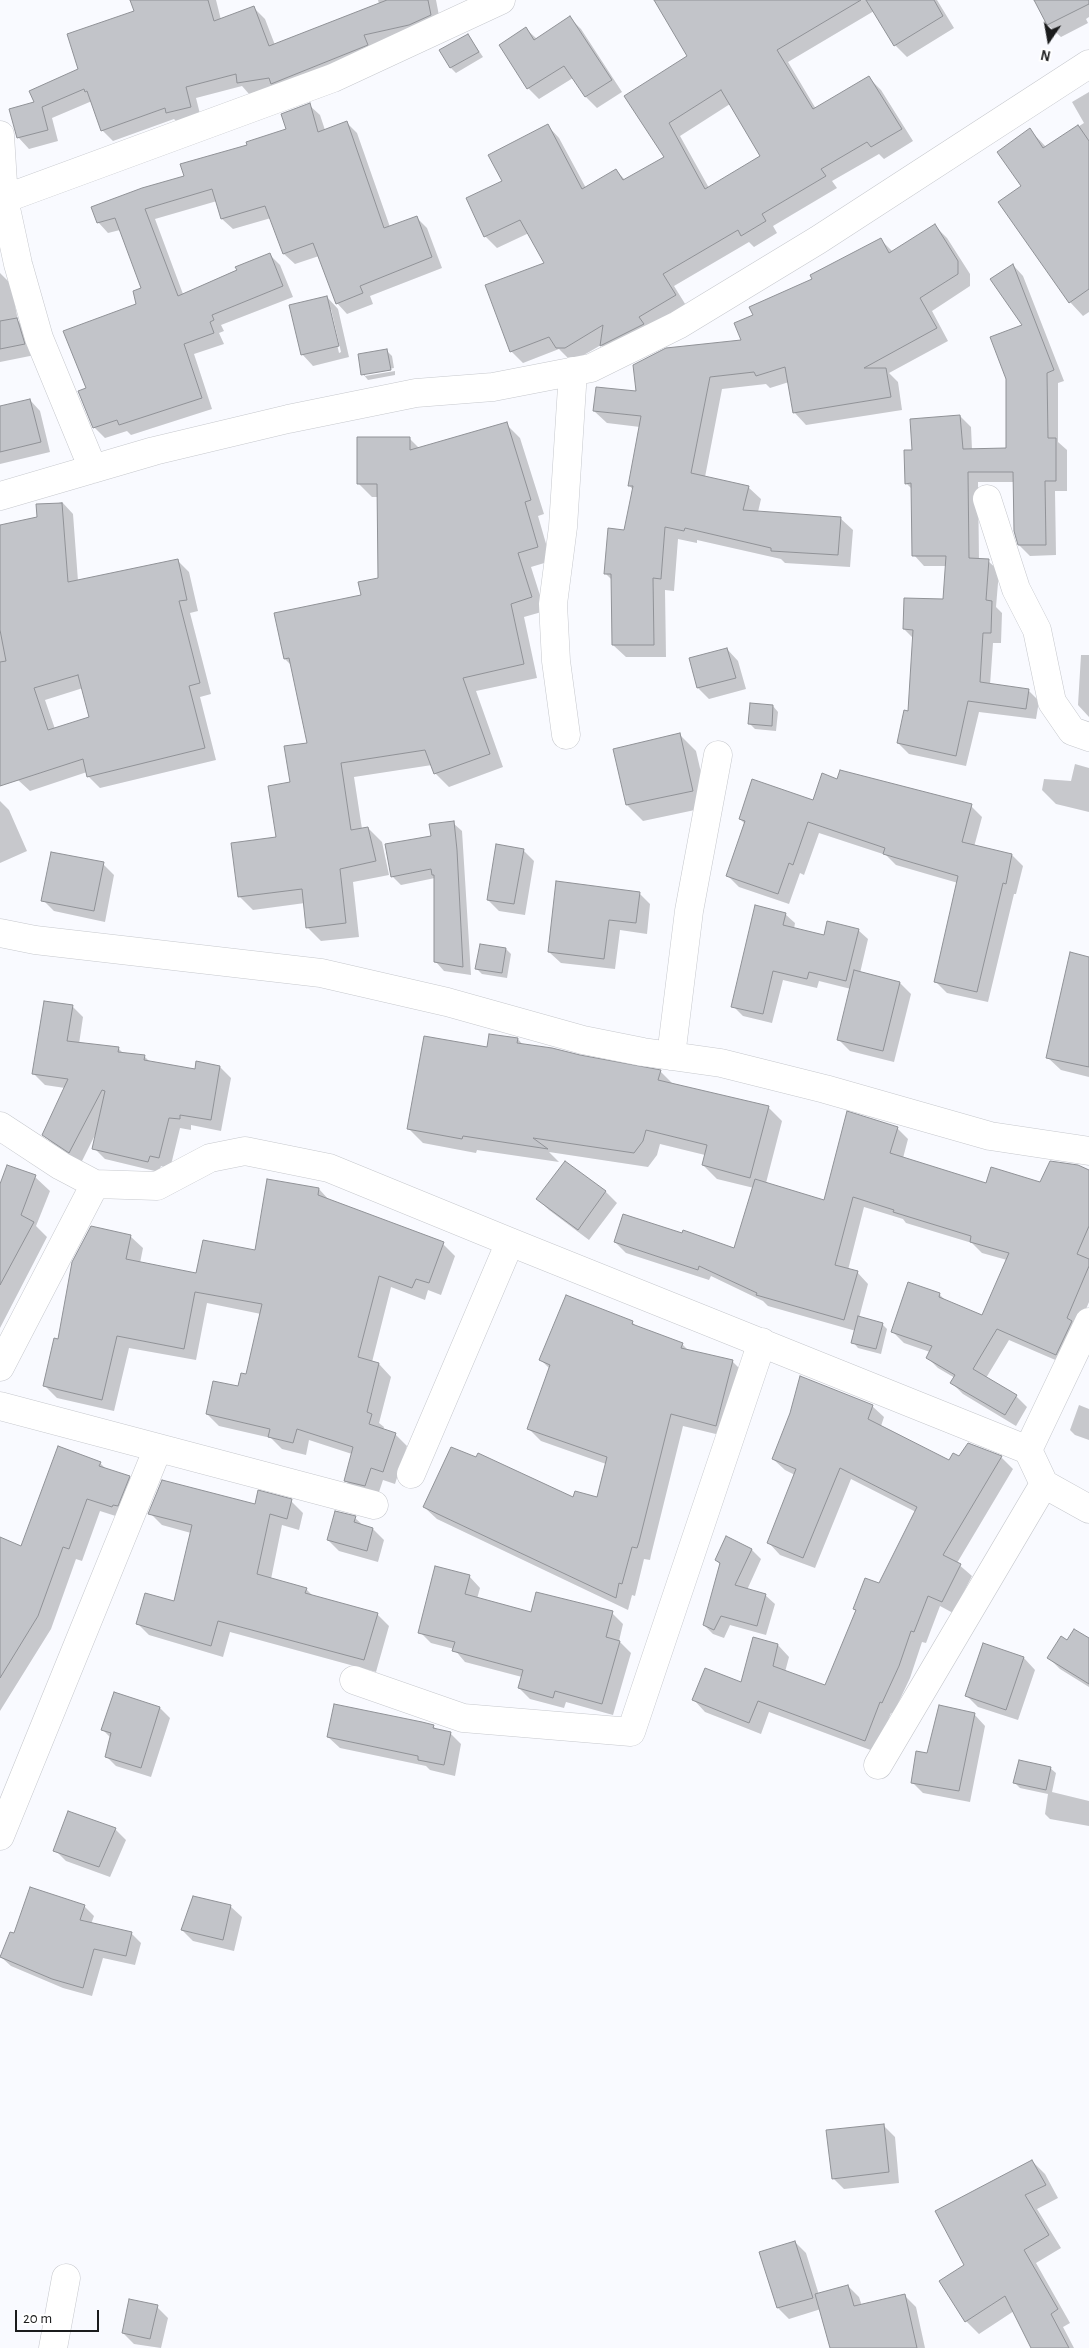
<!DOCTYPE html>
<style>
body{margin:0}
#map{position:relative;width:1089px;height:2348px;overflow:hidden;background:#f9faff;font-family:"Alegreya Sans",sans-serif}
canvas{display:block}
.north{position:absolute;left:1024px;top:15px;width:50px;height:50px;-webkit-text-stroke:4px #fff;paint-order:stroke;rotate:192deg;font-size:14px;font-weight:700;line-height:20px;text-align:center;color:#1b1c1d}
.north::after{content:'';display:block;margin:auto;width:18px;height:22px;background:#1b1c1d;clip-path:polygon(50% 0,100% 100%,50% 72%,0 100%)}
.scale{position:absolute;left:15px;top:2310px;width:84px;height:22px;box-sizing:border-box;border:2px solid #1b1c1d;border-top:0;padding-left:6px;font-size:15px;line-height:18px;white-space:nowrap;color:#1b1c1d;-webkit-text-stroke:4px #fff;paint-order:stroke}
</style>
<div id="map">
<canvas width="1089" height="2348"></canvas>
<div class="north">N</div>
<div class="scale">20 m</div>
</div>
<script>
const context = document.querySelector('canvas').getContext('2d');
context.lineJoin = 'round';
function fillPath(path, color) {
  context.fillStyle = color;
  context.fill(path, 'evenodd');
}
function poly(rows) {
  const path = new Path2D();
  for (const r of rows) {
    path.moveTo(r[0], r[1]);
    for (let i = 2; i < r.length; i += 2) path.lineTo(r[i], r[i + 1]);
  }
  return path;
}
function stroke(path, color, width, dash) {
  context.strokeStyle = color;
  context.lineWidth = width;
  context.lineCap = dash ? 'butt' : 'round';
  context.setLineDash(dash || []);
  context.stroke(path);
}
const shadow = poly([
 [132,0,216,0,221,20,254,8,265,19,275,45,379,4,378,0,436,0,441,26,333,75,324,66,326,78,249,94,242,86,196,98,201,118,178,123,174,119,113,141,102,130,92,101,52,118,58,141,29,149,18,137,36,102,79,70,136,12],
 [655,0,937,0,954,28,907,57,895,45,874,11,788,62,816,109,869,78,881,90,913,141,884,159,879,154,832,181,837,188,773,226,777,233,754,247,749,242,674,286,687,307,613,357,601,345,577,359,569,359,559,349,523,363,511,351,546,263,529,233,497,248,485,236,503,182,548,126,559,138,586,188,616,170,625,180,666,158,626,96,689,57],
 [730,104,761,156,709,188,680,136],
 [1035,0,1089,0,1089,17,1086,19,1088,23,1061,37,1048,25],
 [570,18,581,29,622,92,597,108,586,97,573,78,539,99,528,88,526,29,537,39],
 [468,35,483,57,456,73,451,68],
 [1089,92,1089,312,1083,316,1070,302,1023,186,1030,130,1046,147,1084,123,1072,102],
 [309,105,320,115,325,130,346,122,357,133,390,227,417,218,427,228,442,268,370,296,373,304,347,314,337,303,319,256,295,264,284,254,271,218,233,229,222,219,217,201,155,219,183,294,270,255,280,265,293,297,221,325,224,331,219,333,224,344,194,354,212,409,131,435,127,431,105,438,94,427,88,389,138,305,143,289,120,230,108,233,98,222,248,146,288,130],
 [934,225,947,238,970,274,970,286,932,311,948,341,889,373,898,382,902,410,806,425,794,412,789,382,770,388,766,384,722,389,705,477,748,487,761,499,758,512,840,518,853,530,850,567,785,563,781,559,697,540,697,543,678,539,674,591,665,590,666,657,626,657,613,645,613,581,605,573,625,531,633,490,629,485,640,427,607,423,594,411,638,393,743,341,754,316,881,240,893,252],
 [1013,265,1023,276,1064,381,1058,383,1058,442,1067,450,1067,491,1055,491,1056,555,1030,556,1019,545,1014,482,978,482,979,560,988,561,999,571,996,607,1002,613,1001,643,993,643,990,685,1028,690,1039,701,1036,719,979,712,966,766,909,754,898,743,910,712,914,639,904,629,944,600,947,566,924,566,914,555,912,489,906,483,914,451,960,416,971,427,972,450,1007,449,1024,326],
 [0,273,11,284,18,321,28,331,35,355,0,362],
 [327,297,338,309,349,357,313,366,302,354],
 [329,309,331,309,341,352,339,353],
 [387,351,392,356,394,368,365,373,365,376,395,371,395,375,368,380,363,374],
 [30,400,40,411,50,452,0,464,0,408],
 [506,424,520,438,544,514,538,516,551,561,531,567,545,611,524,617,537,678,476,691,503,767,449,787,435,773,432,765,354,777,362,829,368,828,382,842,389,875,353,882,359,937,321,941,307,927,305,903,253,910,239,896,278,838,292,783,309,744,291,665,285,659,363,596,379,579,379,497,372,497,358,483,409,438,419,448],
 [62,502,73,514,78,581,178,561,189,572,198,611,190,613,211,694,200,697,216,760,100,788,88,776,87,772,30,791,18,780,0,710,0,527,38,518,37,509],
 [83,688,91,717,55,729,45,700],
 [727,649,738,661,746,689,709,699,698,688,691,659],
 [1081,655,1089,655,1089,717,1078,705],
 [773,706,778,712,776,731,755,729,750,724],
 [680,735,696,751,709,807,643,821,627,805],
 [1075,764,1089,768,1089,812,1056,804,1042,790,1044,779,1071,781],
 [838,780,971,806,982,817,974,847,1012,855,1023,866,1016,894,1014,894,988,1002,947,993,936,982,958,883,896,865,886,855,819,833,804,875,800,873,789,904,739,887,728,876,745,824,740,819,814,801],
 [0,801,9,810,27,851,0,863],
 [453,823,462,831,471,975,444,971,436,962,435,878,401,885,392,876,432,837],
 [523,850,534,861,525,915,499,911,488,900],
 [103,864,114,875,105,922,54,911,43,900],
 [639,893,650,904,647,934,620,930,615,969,561,963,549,952],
 [785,914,795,923,794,929,825,936,858,930,868,939,860,973,900,983,911,994,894,1062,850,1051,839,1040,851,989,819,981,817,988,783,980,772,1023,743,1016,733,1006],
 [506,949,511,954,507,978,482,974,477,969],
 [1089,957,1089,1077,1061,1070,1047,1057],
 [72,1006,83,1017,79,1044,118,1048,124,1054,144,1056,150,1062,196,1070,220,1067,231,1078,221,1131,191,1125,191,1130,180,1128,170,1169,161,1166,159,1172,105,1159,94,1148,96,1133,81,1163,55,1146,44,1135,65,1088,45,1085,34,1074],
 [518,1039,523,1045,660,1071,673,1084,768,1107,782,1121,766,1183,825,1201,897,1128,908,1139,903,1158,987,1184,1041,1184,1089,1171,1089,1302,1078,1328,1067,1365,1009,1340,986,1378,1016,1396,1027,1407,1016,1426,963,1394,952,1383,955,1378,938,1368,927,1357,930,1352,904,1343,892,1331,939,1294,947,1302,983,1317,1007,1260,982,1253,972,1243,906,1223,903,1219,864,1207,848,1270,857,1272,868,1284,859,1318,882,1324,887,1329,881,1354,858,1348,853,1342,856,1331,768,1306,763,1301,711,1276,709,1280,626,1253,615,1242,735,1249,754,1188,717,1179,703,1165,705,1155,660,1144,657,1155,648,1167,549,1152,559,1162,477,1150,476,1153,423,1143,409,1129,488,1049],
 [565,1163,606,1192,617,1203,589,1240,549,1210,538,1199],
 [8,1167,35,1177,50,1191,36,1226,47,1237,0,1328,0,1188],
 [319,1189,330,1201,443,1244,455,1256,441,1295,428,1290,425,1300,391,1287,372,1362,379,1364,391,1377,379,1423,384,1427,383,1430,395,1434,407,1446,395,1484,383,1480,377,1498,358,1493,345,1480,352,1454,309,1440,306,1455,282,1449,271,1438,219,1426,207,1414,239,1388,247,1376,261,1314,207,1303,196,1360,129,1348,114,1411,57,1398,44,1385,59,1340,130,1236,143,1248,140,1263,197,1275,256,1251],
 [632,1322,638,1328,682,1344,689,1351,732,1361,745,1374,728,1437,683,1426,651,1555,650,1560,644,1559,635,1596,632,1595,628,1610,437,1519,424,1507,597,1498,606,1464,541,1441,529,1429,550,1369,541,1360],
 [1079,1405,1089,1409,1089,1440,1075,1435,1070,1430],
 [872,1406,884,1417,881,1426,950,1462,959,1458,969,1444,1001,1457,1013,1469,957,1563,972,1576,953,1613,940,1606,926,1643,922,1642,910,1678,893,1714,891,1713,876,1752,769,1712,761,1734,705,1712,694,1700,742,1684,754,1639,778,1645,789,1657,785,1672,826,1687,857,1611,855,1609,879,1585,916,1512,851,1479,815,1568,780,1555,769,1543,795,1475,785,1470,773,1459],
 [100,1463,107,1470,129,1477,142,1490,125,1519,100,1511,82,1561,76,1559,51,1629,0,1711,0,1538,21,1548],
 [291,1501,303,1513,299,1530,282,1525,271,1579,306,1589,314,1597,377,1614,389,1626,376,1672,230,1632,223,1657,149,1635,137,1623,175,1602,191,1533,162,1525,150,1513,256,1506],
 [355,1518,365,1527,373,1529,384,1540,378,1562,339,1551,328,1540],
 [726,1538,752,1550,761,1559,747,1590,765,1595,775,1604,766,1635,730,1625,724,1638,713,1634,704,1625,721,1565,716,1560],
 [469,1576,480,1588,477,1599,532,1613,612,1613,623,1624,619,1641,631,1653,613,1715,566,1702,564,1708,530,1699,519,1688,522,1677,465,1662,454,1649,431,1643,420,1632],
 [1089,1640,1089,1687,1060,1669,1049,1658,1067,1642],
 [984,1645,1024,1658,1035,1670,1018,1720,978,1707,967,1696],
 [114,1693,160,1708,170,1718,151,1777,116,1766,106,1756,111,1738,102,1729],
 [974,1714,985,1726,970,1802,923,1793,912,1782,928,1754],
 [433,1726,437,1730,450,1733,461,1744,455,1776,430,1770,426,1766,340,1748,328,1737],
 [1050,1768,1056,1773,1052,1792,1089,1801,1089,1826,1050,1819,1045,1814,1048,1794,1020,1788,1015,1783],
 [115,1829,126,1840,110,1877,66,1861,55,1850],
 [84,1906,94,1916,91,1924,131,1933,141,1943,135,1965,103,1958,92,1996,63,1988,11,1966,1,1957,15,1935],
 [230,1906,242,1917,234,1951,193,1941,182,1930],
 [884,2126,895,2137,899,2183,844,2189,833,2178],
 [1032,2161,1045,2174,1058,2198,1037,2209,1061,2248,1036,2263,1070,2323,1063,2327,1074,2348,1032,2348,1014,2311,979,2334,966,2321,966,2266],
 [795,2242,806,2253,819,2295,848,2286,859,2297,862,2306,905,2296,916,2307,925,2348,832,2348,821,2309,789,2319,778,2308],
 [157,2307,168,2318,161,2348,134,2344,123,2333]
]);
const building = poly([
 [130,0,208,0,214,21,254,6,269,46,387,0,428,0,431,15,409,25,364,35,368,45,271,84,269,78,237,83,236,74,186,87,191,107,166,113,165,108,101,131,87,91,85,92,84,89,42,107,48,130,17,138,9,109,34,102,29,91,78,69,67,34,134,11,130,0],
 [654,0,861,0,777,50,813,109,869,76,902,129,871,147,867,142,821,169,826,176,762,214,766,221,741,236,738,230,663,274,676,295,639,317,644,324,600,346,603,325,565,348,556,348,549,337,510,352,485,285,544,263,520,220,484,237,466,198,502,181,488,155,548,124,582,189,616,169,623,180,664,157,624,96,687,56,654,0],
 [721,90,760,156,705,189,669,123,721,90],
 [866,0,934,0,943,16,894,46,866,0],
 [1034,0,1089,0,1089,4,1047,25,1034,0],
 [570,16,612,80,585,97,564,66,527,89,499,45,526,27,534,40,570,16],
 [468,34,479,52,450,68,439,50,468,34],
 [310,103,318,132,347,121,384,228,417,216,432,257,360,286,363,293,336,304,313,243,283,254,265,206,221,219,212,189,145,209,178,296,237,270,235,267,270,253,283,286,212,315,214,320,210,322,214,333,184,344,202,398,119,425,117,420,93,428,78,391,86,388,63,331,136,304,133,291,141,288,115,218,97,223,91,207,142,188,184,176,180,164,247,145,246,142,286,129,281,114,310,103],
 [1078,125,1089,141,1089,289,1069,303,998,202,1021,186,997,152,1030,128,1043,148,1078,125],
 [935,224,958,261,958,274,920,298,937,328,864,368,886,368,891,397,793,413,785,367,756,376,754,372,710,377,691,473,749,486,743,510,841,517,838,555,771,551,771,548,685,528,684,531,665,527,661,579,653,578,654,645,612,645,611,574,604,574,608,528,624,530,633,486,628,486,641,416,593,411,596,387,636,391,633,365,666,348,741,340,734,323,753,315,749,307,812,279,810,275,881,238,889,253,935,224],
 [1013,264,1054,370,1047,373,1048,438,1056,438,1056,481,1045,481,1046,545,1018,545,1014,531,1013,472,968,472,969,558,989,559,986,600,992,601,991,633,983,633,980,682,1029,689,1026,709,968,701,956,756,897,743,904,710,908,711,913,630,903,629,904,598,943,599,946,556,912,556,911,483,905,484,904,450,912,450,910,419,960,415,963,449,1006,448,1006,379,990,337,1022,325,990,279,1013,264],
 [327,296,339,346,301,355,289,305,327,296],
 [17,318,25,344,0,349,0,321,17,318],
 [387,349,391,370,361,375,358,354,387,349],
 [30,399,41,442,0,452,0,406,30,399],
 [507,422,531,500,525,502,538,547,518,553,532,597,511,604,524,664,463,678,490,754,434,774,425,750,341,763,351,830,368,827,376,861,340,869,346,923,306,928,302,889,238,897,231,843,276,837,268,786,290,782,284,746,307,743,289,658,284,659,274,613,361,595,358,582,378,578,377,484,357,484,357,437,410,437,410,450,507,422],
 [62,503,68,582,178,559,187,600,179,601,200,683,189,686,205,748,87,777,83,759,0,786,0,662,6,661,0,630,0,525,37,517,36,504,62,503],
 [78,675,89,717,48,730,34,688,78,675],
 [727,648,736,678,697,688,689,658,727,648],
 [750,703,773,705,772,726,748,724,750,703],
 [680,733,693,791,626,805,613,749,680,733],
 [840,770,972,804,962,842,1012,854,1006,884,1003,883,977,992,934,982,958,876,883,854,885,848,808,822,793,865,789,863,778,894,726,876,745,821,739,819,752,779,813,800,822,773,837,779,840,770],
 [454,821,457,850,463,967,434,962,434,875,432,875,431,869,391,877,385,844,431,836,429,824,454,821],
 [496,844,524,849,514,904,487,900,496,844],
 [51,852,104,862,94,911,41,901,51,852],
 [556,881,640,892,636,923,609,920,604,959,548,952,556,881],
 [755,905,786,913,783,925,824,935,827,921,859,929,846,981,809,972,807,979,773,971,763,1014,731,1007,755,905],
 [480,944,506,948,502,973,475,969,480,944],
 [1070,952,1089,957,1089,1067,1046,1058,1070,952],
 [854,970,900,982,883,1051,837,1040,854,970],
 [44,1001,73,1005,67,1041,119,1047,118,1052,145,1055,144,1060,195,1069,196,1061,220,1066,211,1120,180,1115,180,1119,169,1118,159,1158,150,1156,148,1162,92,1149,105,1091,102,1090,69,1153,42,1135,68,1079,32,1074,44,1001],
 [489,1034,518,1038,517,1043,552,1048,580,1055,661,1070,658,1080,769,1106,750,1178,702,1165,707,1145,646,1130,643,1141,634,1153,533,1138,548,1149,463,1136,462,1139,407,1129,424,1036,487,1047,489,1034],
 [847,1111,898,1127,890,1153,986,1183,991,1167,1040,1182,1050,1161,1078,1165,1089,1170,1089,1226,1077,1254,1089,1259,1089,1266,1067,1318,1072,1321,1056,1355,997,1329,973,1369,1017,1395,1005,1415,950,1383,955,1375,926,1358,932,1346,891,1332,908,1282,940,1293,939,1297,982,1315,1009,1253,970,1242,971,1236,893,1212,894,1210,853,1197,835,1265,858,1271,844,1320,756,1295,757,1293,699,1266,698,1270,614,1242,623,1214,682,1233,683,1230,734,1248,755,1179,824,1200,847,1111],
 [565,1161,606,1191,578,1230,536,1199,565,1161],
 [7,1165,36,1175,21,1215,34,1222,0,1285,0,1184,7,1165],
 [267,1179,319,1188,318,1195,444,1242,429,1283,416,1279,412,1288,379,1276,358,1357,379,1363,367,1412,372,1414,369,1424,396,1433,383,1472,371,1468,365,1486,344,1481,353,1447,297,1429,293,1443,268,1437,270,1429,206,1414,213,1381,238,1386,241,1373,246,1374,262,1304,195,1292,184,1349,117,1336,102,1400,43,1386,54,1338,58,1339,72,1262,91,1226,131,1235,126,1259,196,1273,203,1240,255,1250,267,1179],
 [566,1295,633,1321,632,1324,683,1343,681,1348,733,1360,716,1426,671,1414,639,1542,637,1548,632,1547,622,1584,619,1583,616,1598,423,1507,451,1447,476,1457,478,1453,573,1497,575,1491,597,1497,607,1457,527,1429,550,1365,539,1360,566,1295],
 [858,1316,883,1323,876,1349,851,1343,858,1316],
 [800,1376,873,1405,868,1419,949,1460,953,1453,959,1456,968,1443,1002,1456,943,1555,961,1564,942,1602,928,1596,914,1632,911,1631,899,1666,882,1703,880,1702,865,1741,758,1701,749,1723,692,1700,705,1668,741,1682,753,1637,778,1644,773,1666,825,1685,856,1610,853,1609,865,1578,879,1583,917,1507,840,1468,803,1558,767,1543,796,1469,772,1459,790,1413,800,1376],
 [58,1446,101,1462,99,1466,130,1476,118,1506,113,1505,112,1507,87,1499,69,1549,63,1547,38,1616,0,1678,0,1537,21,1546,58,1446],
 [162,1480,255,1504,258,1490,292,1499,287,1519,270,1514,257,1574,307,1588,305,1593,378,1613,364,1660,218,1621,211,1646,136,1624,145,1593,174,1601,192,1525,148,1514,162,1480],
 [335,1511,356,1516,354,1522,373,1528,367,1551,327,1540,335,1511],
 [726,1536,752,1549,735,1585,766,1594,757,1626,721,1616,714,1630,703,1625,720,1563,715,1560,726,1536],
 [435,1566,470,1575,465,1594,531,1612,536,1592,613,1611,606,1637,620,1641,602,1704,555,1691,553,1698,518,1688,523,1670,452,1651,455,1642,418,1633,435,1566],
 [1074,1629,1089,1638,1089,1684,1047,1658,1061,1636,1067,1640,1074,1629],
 [983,1643,1024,1657,1006,1710,965,1696,983,1643],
 [114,1692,160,1707,141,1768,105,1757,111,1733,101,1730,114,1692],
 [334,1704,422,1722,434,1725,433,1728,451,1732,444,1765,418,1760,418,1756,327,1737,334,1704],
 [939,1705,975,1713,959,1791,911,1783,916,1751,927,1753,939,1705],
 [1019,1760,1051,1767,1046,1790,1013,1783,1019,1760],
 [68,1811,116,1828,99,1867,53,1851,68,1811],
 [30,1887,85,1905,80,1920,132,1932,126,1956,94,1949,83,1988,52,1979,0,1957,10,1932,14,1933,30,1887],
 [193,1896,231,1905,223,1940,181,1930,193,1896],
 [884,2124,889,2172,832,2179,826,2130,884,2124],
 [1032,2160,1046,2185,1025,2195,1049,2235,1024,2250,1058,2309,1051,2314,1069,2348,1031,2348,1005,2296,965,2322,939,2281,964,2265,935,2211,1032,2160],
 [795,2241,813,2298,777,2308,759,2252,795,2241],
 [848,2285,854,2306,905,2294,917,2348,830,2348,815,2294,848,2285],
 [129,2299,158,2305,150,2339,122,2333,129,2299]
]);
const minor = poly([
 [0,135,4,199,18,264,39,338,93,469],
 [4,199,333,78,501,0],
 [0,496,154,451,288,419,416,393,493,387,591,368,678,325,818,240,1089,64],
 [987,499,1016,589,1037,630,1052,702,1072,731,1089,737],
 [566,735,556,661,553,604,563,527,573,371],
 [0,933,35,940,321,973,447,1002,583,1040,643,1052,721,1063,825,1089,990,1136,1089,1151],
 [671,1056,689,911,718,755],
 [0,1126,61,1166,95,1184,157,1186,210,1158,245,1151,329,1168,510,1242,1028,1450,1044,1484,1089,1509],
 [0,1367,95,1184],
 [0,1406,374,1505],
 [1028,1450,1089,1322],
 [411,1474,510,1242],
 [354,1680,463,1718,631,1732,762,1342],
 [878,1765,1044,1484],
 [0,1836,158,1448],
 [53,2348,66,2278]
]);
fillPath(shadow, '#0003');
fillPath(building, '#c2c4c9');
stroke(building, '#909297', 1);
stroke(minor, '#c6c8cd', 29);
stroke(minor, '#fff', 28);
</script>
